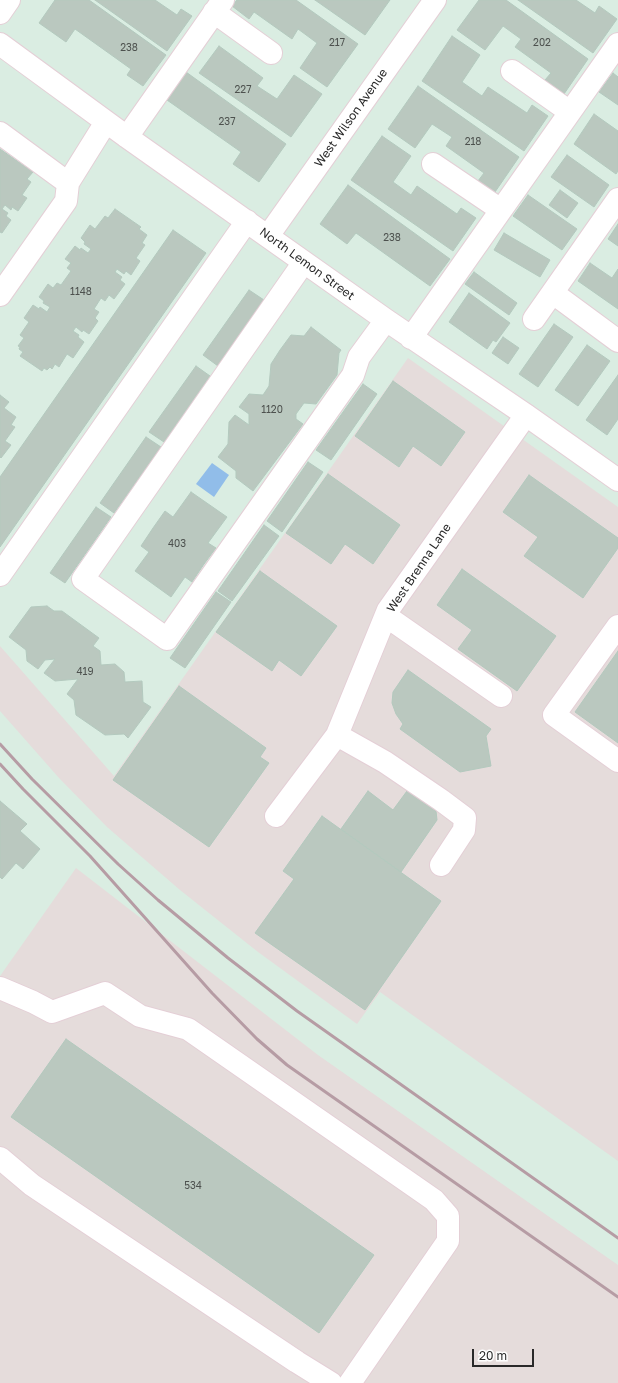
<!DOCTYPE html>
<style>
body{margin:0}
#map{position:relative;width:618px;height:1383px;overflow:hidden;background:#daede2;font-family:"Golos Text",sans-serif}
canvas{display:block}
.scale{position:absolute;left:472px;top:1349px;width:62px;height:18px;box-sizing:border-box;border:2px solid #292929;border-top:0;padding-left:5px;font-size:12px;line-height:14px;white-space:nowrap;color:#292929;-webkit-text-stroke:3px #fff;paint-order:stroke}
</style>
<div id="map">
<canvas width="618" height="1383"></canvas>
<div class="scale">20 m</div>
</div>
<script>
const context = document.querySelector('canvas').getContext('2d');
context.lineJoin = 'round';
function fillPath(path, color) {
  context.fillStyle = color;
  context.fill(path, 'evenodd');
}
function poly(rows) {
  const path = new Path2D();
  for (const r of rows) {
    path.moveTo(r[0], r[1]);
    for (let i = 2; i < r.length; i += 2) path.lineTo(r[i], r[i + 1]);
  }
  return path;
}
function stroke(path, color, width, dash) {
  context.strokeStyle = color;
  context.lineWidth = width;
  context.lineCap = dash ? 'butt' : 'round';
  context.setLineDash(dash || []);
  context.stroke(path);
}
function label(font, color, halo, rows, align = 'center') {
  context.font = font + ' "Golos Text",sans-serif';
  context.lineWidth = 3.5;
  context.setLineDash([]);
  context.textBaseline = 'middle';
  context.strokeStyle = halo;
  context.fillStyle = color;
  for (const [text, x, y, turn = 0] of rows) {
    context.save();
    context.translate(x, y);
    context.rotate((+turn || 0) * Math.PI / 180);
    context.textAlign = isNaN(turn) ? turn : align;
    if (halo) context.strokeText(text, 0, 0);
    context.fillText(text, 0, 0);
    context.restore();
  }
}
const industrial = poly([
 [408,358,618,507,618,1161,380,992,357,1024,258,952,180,890,107,827,59,778,0,711,0,646,114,776],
 [76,868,318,1055,618,1265,618,1383,0,1383,0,976]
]);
const green = poly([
 [212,463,229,475,214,497,196,484]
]);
const building = poly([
 [55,0,89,0,166,55,143,86,127,75,131,69,75,29,66,42,39,23,55,0],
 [95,0,155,0,177,15,181,9,192,16,167,51,95,0],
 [237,0,296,0,358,44,327,87,300,68,317,43,298,29,292,39,254,12,249,19,232,6,237,0],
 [315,0,390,0,365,35,315,0],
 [479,0,506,0,588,59,564,94,545,80,551,73,515,47,521,39,503,26,485,50,457,30,479,0],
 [518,0,576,0,595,13,599,6,617,19,593,53,518,0],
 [452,36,480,55,462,82,482,96,488,87,527,113,532,105,548,116,524,151,422,81,452,36],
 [219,46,263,78,257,86,277,99,294,75,322,94,291,137,199,73,219,46],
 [186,72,286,144,259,182,233,164,241,152,167,100,186,72],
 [613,73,618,77,618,105,599,92,613,73],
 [418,86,519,157,495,192,478,181,484,173,446,146,452,137,432,124,415,148,388,129,418,86],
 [594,114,618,131,618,171,616,174,574,144,594,114],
 [382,136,411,156,393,182,411,195,417,186,457,214,461,208,476,218,453,251,351,180,382,136],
 [0,149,33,172,27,179,31,182,22,195,27,198,18,211,12,207,11,210,5,205,2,209,8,213,6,216,11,220,2,233,0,232,0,149],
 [567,155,609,185,594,207,551,177,567,155],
 [348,185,450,259,430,286,356,233,347,244,320,224,348,185],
 [560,190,578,203,567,218,549,205,560,190],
 [528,195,577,229,562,250,513,216,528,195],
 [115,209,141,227,139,229,147,235,142,243,145,245,136,258,140,261,131,275,126,271,124,274,117,269,115,272,122,277,120,280,125,284,114,299,109,295,105,301,101,298,94,309,99,312,95,318,98,321,89,334,83,330,82,332,76,327,73,331,79,335,78,337,84,342,73,358,67,354,59,367,55,364,52,369,50,367,47,370,44,368,42,371,20,356,23,352,19,349,20,347,18,346,24,338,20,335,29,322,24,318,33,305,39,309,40,307,47,312,50,307,43,303,44,301,39,297,48,284,53,288,57,283,61,285,71,271,67,268,71,263,65,259,75,246,80,250,81,248,88,253,91,249,84,244,85,242,81,238,90,225,95,229,105,216,108,218,115,209],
 [618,224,618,246,608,239,618,224],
 [173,230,206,253,0,547,0,477,173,230],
 [504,233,550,260,540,277,494,250,504,233],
 [590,263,612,278,618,269,618,309,578,281,590,263],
 [474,272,517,303,509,315,465,284,474,272],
 [249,290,264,300,218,366,203,355,249,290],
 [469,293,510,323,496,342,493,340,487,349,449,322,469,293],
 [554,324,573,337,538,387,519,374,554,324],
 [311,327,341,350,339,353,337,375,316,404,304,403,296,414,296,419,303,424,253,491,236,478,236,471,218,457,228,444,229,422,235,415,249,425,249,414,239,407,249,394,263,395,269,386,271,364,280,350,291,335,304,336,311,327],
 [503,337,519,348,508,364,492,353,503,337],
 [587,345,610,361,578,406,555,390,587,345],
 [196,366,210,376,164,442,149,432,196,366],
 [618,375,618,419,607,435,586,420,618,375],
 [393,381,465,432,441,466,413,446,399,467,355,436,393,381],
 [363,384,377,394,331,460,316,450,363,384],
 [0,395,9,402,4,408,16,417,11,425,15,427,5,441,11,445,1,458,0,457,0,395],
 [146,437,161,447,114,513,100,503,146,437],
 [308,462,323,472,282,532,267,521,308,462],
 [328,474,400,525,373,564,345,544,331,564,286,533,328,474],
 [529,475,618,538,618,548,583,598,524,556,538,537,503,512,529,475],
 [191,492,227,517,208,543,216,548,204,564,192,582,185,577,171,597,135,571,149,552,141,546,153,528,165,511,173,517,191,492],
 [96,507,111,517,65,583,50,573,96,507],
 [264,525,279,536,232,601,218,591,264,525],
 [462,569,556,636,517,691,458,649,472,630,437,605,462,569],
 [260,571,337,626,301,676,279,660,272,671,216,632,260,571],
 [216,592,231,602,185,668,170,658,216,592],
 [47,606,54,611,62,611,99,638,93,646,100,651,101,665,115,664,124,672,125,682,142,681,143,702,151,707,128,738,124,734,105,735,76,715,74,700,67,694,78,679,55,681,44,673,55,659,45,660,38,669,27,661,26,650,9,637,31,607,47,606],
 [618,651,618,743,575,712,618,651],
 [408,670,491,729,486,736,491,766,460,772,400,729,403,724,396,714,392,703,393,692,408,670],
 [179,686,266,748,260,757,269,763,209,847,113,780,179,686],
 [368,791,393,810,407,791,436,811,437,820,401,872,341,829,368,791],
 [0,801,27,824,20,831,40,849,23,869,16,863,2,879,0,877,0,801],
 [322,816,441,901,365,1010,255,933,294,879,283,871,322,816],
 [66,1039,374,1255,319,1333,11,1117,66,1039]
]);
const minor = poly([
 [214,12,271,53],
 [0,13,9,0],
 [0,44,127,137,386,320,526,415,618,480],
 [512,71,570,112],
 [0,133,68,183],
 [127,137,223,0],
 [433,164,501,210],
 [268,236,435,0],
 [304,262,83,579,167,639,353,375,359,357,386,320],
 [553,293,618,341],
 [0,295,66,201,68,183,106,122],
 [534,319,618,199],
 [411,338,618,44],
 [0,575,247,221],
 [386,616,501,696],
 [618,626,554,715,618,761],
 [337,735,385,762,441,800,465,818,464,830,441,865],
 [276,816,337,735,388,610,526,415],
 [0,988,33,1002,52,1012,105,993,140,1016,188,1029,434,1200,448,1216,448,1241,350,1383],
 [0,1158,32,1185,297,1362,331,1383]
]);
const rail = poly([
 [0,744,32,779,118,864,158,900,228,958,297,1011,618,1238],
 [0,764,23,789,90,856,212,993,257,1039,287,1065,618,1297]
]);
const numberNames = [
 ["217",337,43],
 ["202",542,43],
 ["238",129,48],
 ["227",243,90],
 ["237",227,122],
 ["218",473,142],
 ["238",392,238],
 ["1148",81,292],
 ["1120",272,410],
 ["403",177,544],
 ["419",85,672],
 ["534",193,1186]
];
const streetNames = [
 ["West Wilson Avenue",351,118,-55],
 ["North Lemon Street",307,264,36],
 ["West Brenna Lane",419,568,-56]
];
fillPath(industrial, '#e5dcdb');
fillPath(green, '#91bde9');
fillPath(building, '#bac8bf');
stroke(building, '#b3c9be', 1);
stroke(minor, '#e4cfd6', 24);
stroke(minor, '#fff', 22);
stroke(rail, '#b69ca4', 3);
label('10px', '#4d514e', null, numberNames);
label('12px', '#292929', '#fff', streetNames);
</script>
